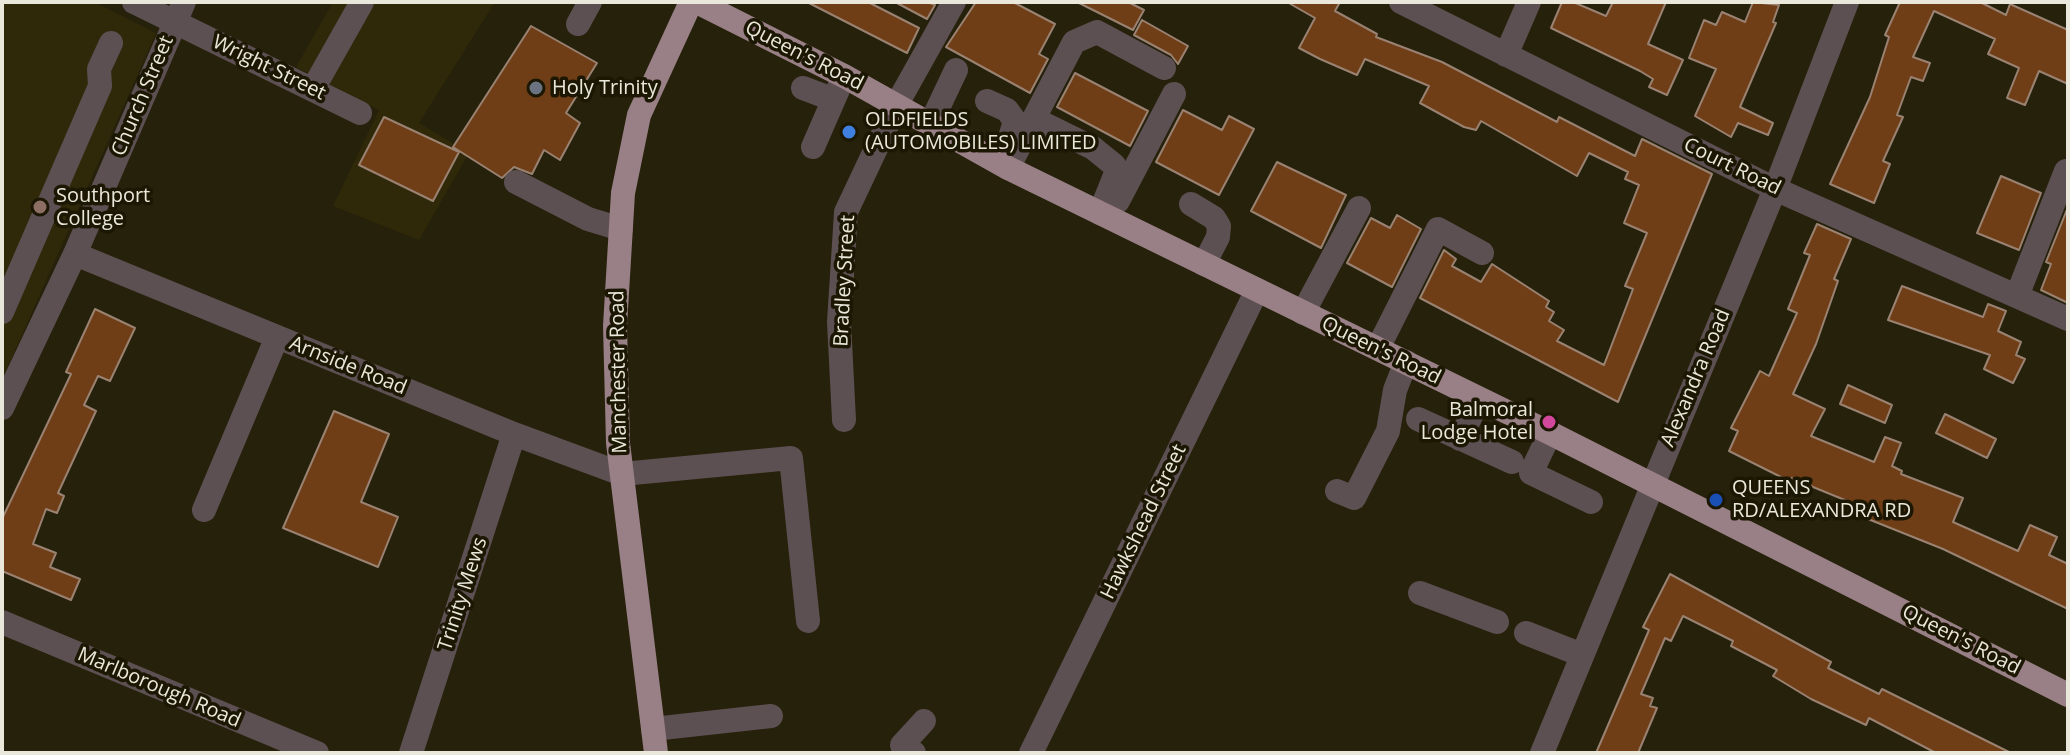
<!DOCTYPE html>
<style>
body{margin:0}
#map{position:relative;width:2070px;height:755px;overflow:hidden;background:#25210a;font-family:"Open Sans",sans-serif}
canvas{display:block}
.frame{position:absolute;inset:0;border:4px solid #eae8da;pointer-events:none}
</style>
<div id="map">
<canvas width="2070" height="755"></canvas>
<div class="frame"></div>
</div>
<script>
const context = document.querySelector('canvas').getContext('2d');
context.lineJoin = 'round';
function fillPath(path, color) {
  context.fillStyle = color;
  context.fill(path, 'evenodd');
}
function poly(rows) {
  const path = new Path2D();
  for (const r of rows) {
    path.moveTo(r[0], r[1]);
    for (let i = 2; i < r.length; i += 2) path.lineTo(r[i], r[i + 1]);
  }
  return path;
}
function stroke(path, color, width, dash) {
  context.strokeStyle = color;
  context.lineWidth = width;
  context.lineCap = dash ? 'butt' : 'round';
  context.setLineDash(dash || []);
  context.stroke(path);
}
function label(font, color, halo, rows, align = 'center') {
  context.font = font + ' "Open Sans",sans-serif';
  context.lineWidth = 7;
  context.setLineDash([]);
  context.textBaseline = 'middle';
  context.strokeStyle = halo;
  context.fillStyle = color;
  for (const [text, x, y, turn = 0] of rows) {
    context.save();
    context.translate(x, y);
    context.rotate((+turn || 0) * Math.PI / 180);
    context.textAlign = isNaN(turn) ? turn : align;
    if (halo) context.strokeText(text, 0, 0);
    context.fillText(text, 0, 0);
    context.restore();
  }
}
const built = poly([
 [2,2,94,2,156,33,2,380],
 [333,2,495,2,419,123,469,153,419,240,333,206,379,110,296,67]
]);
const building = poly([
 [807,2,868,2,919,28,907,53,807,2],
 [895,2,928,2,935,5,927,19,895,2],
 [976,2,1013,2,1055,24,1039,54,1048,59,1030,93,946,47,976,2],
 [1077,2,1128,2,1144,10,1133,30,1077,2],
 [1287,2,1340,2,1335,11,1377,34,1376,37,1442,62,1557,122,1559,117,1635,156,1642,139,1712,174,1618,402,1420,298,1444,250,1456,259,1452,266,1481,282,1492,264,1549,301,1546,307,1554,312,1549,321,1564,330,1557,341,1604,365,1633,289,1625,286,1647,233,1624,223,1639,185,1625,179,1628,172,1589,153,1577,176,1481,121,1476,130,1464,127,1420,103,1429,86,1365,59,1357,75,1320,59,1299,48,1315,18,1287,2],
 [1562,2,1573,2,1606,16,1613,2,1666,2,1648,44,1683,60,1667,95,1649,87,1653,79,1640,71,1551,28,1562,2],
 [1753,2,1779,5,1773,22,1776,23,1740,107,1773,123,1768,135,1738,123,1731,137,1695,116,1716,69,1689,58,1704,20,1716,25,1722,12,1745,22,1753,2],
 [1900,2,1980,2,2006,15,2010,4,2068,30,2068,84,2039,71,2025,105,2007,98,2019,68,1988,54,1995,39,1934,11,1913,57,1930,63,1923,81,1911,77,1897,115,1903,117,1883,161,1890,164,1874,203,1830,184,1870,97,1889,37,1885,35,1900,2],
 [1142,20,1188,46,1178,64,1171,55,1134,35,1142,20],
 [531,26,597,63,566,113,580,123,560,160,544,150,532,174,514,167,502,178,453,147,531,26],
 [1075,73,1148,111,1130,146,1057,107,1075,73],
 [1183,110,1222,130,1229,116,1254,129,1219,195,1156,162,1183,110],
 [384,117,459,152,433,201,359,165,384,117],
 [1277,162,1346,195,1321,248,1251,211,1277,162],
 [2001,176,2041,193,2019,250,1977,233,2001,176],
 [2068,207,2068,303,2041,290,2051,264,2046,262,2068,207],
 [1397,215,1421,229,1392,287,1347,263,1371,218,1390,228,1397,215],
 [1817,224,1851,239,1834,279,1838,281,1816,344,1793,394,1825,409,1811,436,1874,462,1885,437,1901,443,1892,466,1902,471,1901,474,1963,498,1953,522,2018,551,2030,525,2057,537,2049,555,2068,564,2068,609,1943,549,1853,513,1857,505,1791,478,1789,481,1729,451,1738,431,1731,428,1760,371,1769,376,1797,313,1788,309,1810,255,1804,253,1817,224],
 [1902,286,1983,317,1988,304,2006,311,1998,331,2021,342,2016,355,2025,359,2013,383,1984,369,1990,355,1888,320,1902,286],
 [95,309,135,328,110,381,98,376,84,405,96,411,58,493,64,496,57,513,46,509,33,544,56,553,50,567,80,579,71,600,2,571,2,519,71,374,66,372,95,309],
 [1848,385,1892,405,1885,423,1840,404,1848,385],
 [334,411,389,434,361,502,398,517,378,567,283,528,334,411],
 [1945,414,1996,439,1987,458,1936,433,1945,414],
 [1670,574,1831,662,1828,668,1879,694,1882,689,2011,753,1936,753,1869,718,1866,725,1811,699,1773,676,1777,670,1731,646,1733,641,1683,616,1671,641,1665,638,1641,694,1653,698,1650,706,1657,708,1638,753,1596,753,1649,630,1643,627,1670,574]
]);
const minor = poly([
 [134,2,360,113],
 [1401,2,1775,189,2068,319],
 [578,24,590,2],
 [1506,55,1529,2],
 [803,88,832,99],
 [313,89,362,2],
 [987,101,1007,110,1015,121,1006,151],
 [1034,119,1093,148,1114,165,1116,173,1100,213],
 [931,123,956,70],
 [813,147,844,76],
 [1008,168,1074,42,1097,32,1164,68],
 [516,182,588,219,621,229],
 [1118,201,1174,94],
 [1191,204,1214,218,1219,226,1218,237,1204,264],
 [75,254,514,434,622,474,791,458,808,621],
 [2017,296,2066,171],
 [2,312,100,86,99,69,111,43],
 [1303,313,1359,208],
 [1378,348,1438,229,1482,253],
 [2,408,75,254,184,2],
 [1418,419,1512,462],
 [844,420,839,322,846,212,897,104,954,2],
 [1550,433,1531,473,1591,502],
 [1460,439,1479,399],
 [1337,491,1354,498,1388,431,1395,390,1406,362],
 [204,510,277,337],
 [1420,593,1497,622],
 [2,622,317,753],
 [1526,633,1582,655],
 [653,729,771,716],
 [411,753,514,434],
 [914,753,902,745,924,721],
 [1031,753,1257,290],
 [1542,753,1775,189,1847,2]
]);
const major = poly([
 [697,2,844,76,1008,168,1550,433,2068,695],
 [656,753,618,443,615,326,623,193,639,115,691,2]
]);
const markers = [
 [536,88,8,"#6b7280"],
 [849,132,8,"#3f7fe0"],
 [40,207,8,"#8d6e63"],
 [1549,422,8,"#d1479c"],
 [1716,500,8,"#1a4fb4"]
];
const streetNames = [
 ["Queen's Road",804,56,27],
 ["Wright Street",269,68,26],
 ["Church Street",143,96,-67],
 ["Court Road",1732,167,26],
 ["Bradley Street",845,281,-87],
 ["Queen's Road",1381,351,26],
 ["Arnside Road",348,366,22],
 ["Manchester Road",619,372,-91],
 ["Alexandra Road",1696,378,-67],
 ["Hawkshead Street",1144,522,-64],
 ["Trinity Mews",463,594,-72],
 ["Queen's Road",1961,640,27],
 ["Marlborough Road",159,688,23]
];
const poiNames = [
 ["Holy Trinity",552,88],
 ["OLDFIELDS",865,120],
 ["(AUTOMOBILES) LIMITED",865,143],
 ["Southport",56,196],
 ["College",56,219],
 ["Balmoral",1533,410,"right"],
 ["Lodge Hotel",1533,433,"right"],
 ["QUEENS",1732,488],
 ["RD/ALEXANDRA RD",1732,511]
];
fillPath(built, '#2f290a');
fillPath(building, '#6f3e16');
stroke(building, '#9a8272', 2);
stroke(minor, '#5d5053', 24);
stroke(major, '#997f86', 24);
for (const [x, y, r, color] of markers) {
  const dot = new Path2D();
  dot.arc(x, y, r, 0, 2 * Math.PI);
  context.fillStyle = color;
  context.fill(dot);
  stroke(dot, '#1b1702', 3);
}
label('20px', '#eae8da', '#1b1702', streetNames);
label('20px', '#eae8da', '#1b1702', poiNames, 'left');
</script>
